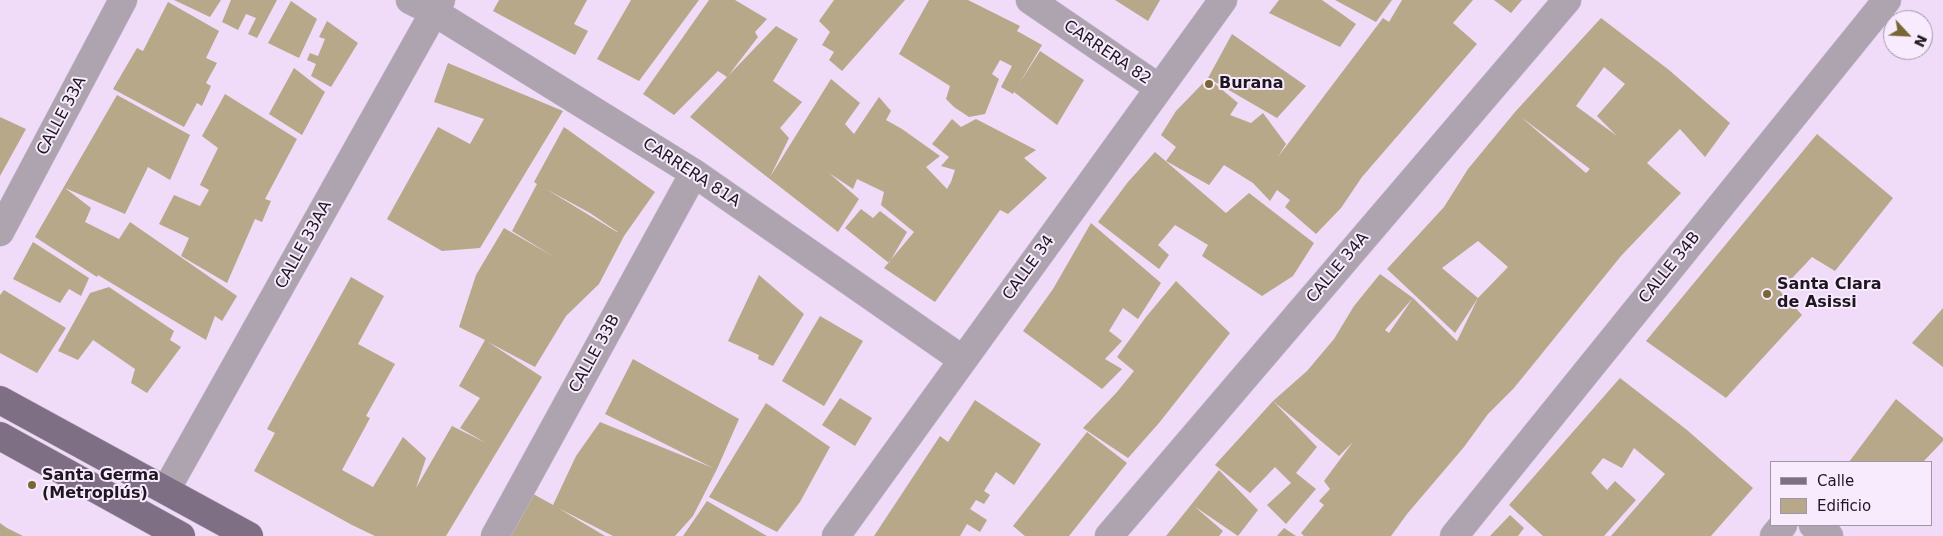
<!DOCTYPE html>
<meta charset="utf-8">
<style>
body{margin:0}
#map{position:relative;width:1943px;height:536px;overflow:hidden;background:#f0dbf8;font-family:"DejaVu Sans",sans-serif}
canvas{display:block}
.legend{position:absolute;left:1770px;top:461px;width:162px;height:65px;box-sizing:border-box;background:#f8ebfd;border:1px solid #a196a5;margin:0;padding:6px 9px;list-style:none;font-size:15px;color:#1e1621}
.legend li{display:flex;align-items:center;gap:10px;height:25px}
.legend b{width:25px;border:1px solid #a196a5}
.north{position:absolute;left:1883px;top:10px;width:50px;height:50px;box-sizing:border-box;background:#f8ebfd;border:1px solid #a196a5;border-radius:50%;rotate:115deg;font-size:14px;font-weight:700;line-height:20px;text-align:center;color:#1e1621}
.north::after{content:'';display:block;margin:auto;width:18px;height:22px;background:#7a6635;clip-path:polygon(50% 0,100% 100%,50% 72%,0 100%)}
</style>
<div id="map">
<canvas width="1943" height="536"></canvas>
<ul class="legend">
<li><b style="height:6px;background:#7f6f85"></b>Calle</li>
<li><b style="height:14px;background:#b6a889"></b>Edificio</li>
</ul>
<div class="north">N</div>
</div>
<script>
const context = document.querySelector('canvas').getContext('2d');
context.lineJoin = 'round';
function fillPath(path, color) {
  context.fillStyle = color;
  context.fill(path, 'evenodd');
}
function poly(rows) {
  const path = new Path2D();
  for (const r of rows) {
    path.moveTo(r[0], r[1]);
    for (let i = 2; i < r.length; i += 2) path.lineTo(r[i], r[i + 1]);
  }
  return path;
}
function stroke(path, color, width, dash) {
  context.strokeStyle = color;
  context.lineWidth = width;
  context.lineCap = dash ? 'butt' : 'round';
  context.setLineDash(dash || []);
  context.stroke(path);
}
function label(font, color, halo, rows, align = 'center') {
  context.font = font + ' "DejaVu Sans",sans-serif';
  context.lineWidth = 4;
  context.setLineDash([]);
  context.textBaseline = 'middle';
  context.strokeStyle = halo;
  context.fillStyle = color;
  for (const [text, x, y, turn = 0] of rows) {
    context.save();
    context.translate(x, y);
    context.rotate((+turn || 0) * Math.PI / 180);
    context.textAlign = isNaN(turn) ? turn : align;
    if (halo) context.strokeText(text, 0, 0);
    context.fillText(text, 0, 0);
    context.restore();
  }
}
const building = poly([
 [174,0,221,0,210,17],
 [231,0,277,0,257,38,248,34,256,18,246,14,238,30,222,22],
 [499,0,587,0,574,24,588,31,575,55,493,11],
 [631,0,699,0,639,81,597,59],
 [709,0,735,0,767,19,755,32,758,37,728,76,776,26,798,39,773,81,802,102,780,128,789,138,770,177,831,79,860,103,845,124,854,134,879,97,891,111,886,120,902,129,940,156,926,167,947,189,951,182,955,170,941,166,949,157,932,144,952,119,961,127,976,119,1036,150,1024,158,1047,178,1008,214,1000,210,935,302,884,268,914,232,881,205,884,192,857,179,853,189,829,173,859,199,838,232,690,117,727,77,718,71,674,115,643,94],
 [834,0,905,0,842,71,829,60,834,52,822,45,830,32,819,21],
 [929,0,968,0,1020,26,1017,31,1042,45,1019,84,1040,51,1084,80,1057,125,1014,92,1013,94,1001,87,1012,66,1000,60,992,74,999,79,985,114,969,117,954,107,946,99,950,86,899,54],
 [1115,0,1160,0,1148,21],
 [1279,0,1322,0,1356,24,1340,47,1269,13],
 [1335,0,1392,0,1376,22],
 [1402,0,1473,0,1453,23,1477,44,1362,177,1341,208,1316,234,1285,207,1290,200,1277,190,1270,201,1253,183,1224,165,1209,185,1166,161,1176,147,1161,135,1176,111,1208,78,1232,34,1306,86,1277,118,1208,78,1238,103,1230,115,1251,123,1263,113,1286,144,1278,157,1383,18,1389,22],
 [1494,0,1522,0,1511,13],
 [291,1,317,19,299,58,268,43],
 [168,2,219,31,206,58,217,63,206,83,211,86,202,106,197,103,184,127,113,89,137,48,143,51],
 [1601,18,1669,70,1730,123,1705,157,1680,129,1647,163,1681,193,1621,256,1514,388,1488,414,1464,447,1407,514,1391,536,1304,536,1301,533,1324,505,1319,501,1330,489,1324,481,1353,442,1339,456,1273,401,1317,447,1296,473,1316,489,1286,524,1267,505,1291,483,1275,467,1250,493,1215,465,1273,401,1307,371,1334,339,1354,306,1380,274,1413,298,1385,330,1389,333,1413,298,1457,341,1478,298,1508,267,1478,241,1442,268,1478,298,1455,333,1387,269,1444,207,1468,169,1515,112],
 [1604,67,1625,84,1597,116,1617,136,1576,106],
 [1521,117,1590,169,1586,173],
 [327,21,358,43,331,87,311,76,316,64,307,60,310,53,318,56,325,39,319,37],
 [448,63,563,111,480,248,442,251,387,219,438,127,470,144,484,119,434,102],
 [294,68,325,92,302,135,269,114],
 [225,94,297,139,265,199,271,201,262,222,255,219,227,283,181,256,189,238,159,224,174,195,200,206,209,190,200,185,218,148,202,136],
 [117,95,190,135,170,180,148,167,125,214,65,188,91,208,85,222,119,239,112,250,130,222,237,296,222,321,215,316,206,340,98,275,97,277,35,237],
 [0,117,26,129,0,176],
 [564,127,655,192,624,236,599,284,566,316,535,367,488,342,542,377,446,536,375,536,352,525,254,471,275,433,267,429,351,277,384,296,358,344,395,364,366,416,370,418,342,470,373,487,403,437,426,458,416,488,452,426,486,443,460,428,480,398,459,386,485,340,459,327,476,275,504,228,554,257,512,231,537,184,534,182],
 [546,189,590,213,618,232,617,232],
 [1817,134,1893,198,1835,271,1812,257,1780,291,1802,315,1726,398,1646,341],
 [1155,152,1226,213,1249,193,1314,243,1293,276,1262,296,1202,256,1208,245,1175,225,1158,245,1169,255,1159,269,1098,222,1128,182],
 [861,209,873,218,880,211,907,232,889,263,845,228],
 [1091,223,1161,283,1138,319,1123,308,1109,331,1122,341,1105,359,1122,369,1102,389,1023,331,1053,289],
 [33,242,89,278,81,296,69,289,60,303,13,279],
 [759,275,804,314,773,366,758,359,759,355,728,341],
 [1176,281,1230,333,1159,423,1128,458,1083,428,1117,392,1134,371,1117,357,1146,317],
 [109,287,174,331,170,340,181,347,147,393,131,383,135,369,93,340,78,360,58,351,90,293],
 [4,290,66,328,37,373,0,353,0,295],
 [1943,308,1943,367,1912,343],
 [820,316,863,341,824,406,782,381],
 [633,359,739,419,717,469,693,516,675,536,613,536,558,508,605,536,505,536,528,491,553,505,576,456,600,422,713,468,605,414],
 [1620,378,1687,430,1753,488,1711,536,1611,536,1665,474,1634,448,1622,468,1603,458,1591,473,1607,490,1615,481,1636,500,1604,536,1543,536,1509,505],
 [840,398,872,418,855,446,822,425],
 [1896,399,1943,438,1943,441,1923,462,1849,462],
 [975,400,1041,444,1014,485,996,472,984,491,990,495,984,504,976,500,970,509,987,520,980,532,967,524,960,536,874,536,940,436,948,442],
 [766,403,830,447,800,502,777,532,709,497],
 [1087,432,1127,463,1069,536,1025,536,1013,526],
 [1219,470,1258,510,1238,536,1194,506,1223,531,1219,536,1166,536],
 [707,501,767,536,683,536],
 [1510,515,1524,528,1518,536,1490,536],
 [0,523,7,528,23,536,0,536],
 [1284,528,1296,536,1277,536]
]);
const street = poly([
 [410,0,434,12,694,173,963,360],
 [1030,0,1159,88],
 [0,232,123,0],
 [166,490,441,0],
 [1813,525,1829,536],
 [495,536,694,173],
 [836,536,1223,0],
 [1109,536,1567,0],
 [1454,536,1887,0],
 [1774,536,1783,525]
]);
const primary = poly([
 [0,400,249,536],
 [0,436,181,536]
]);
const markers = [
 [1209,84,5,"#7a6635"],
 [1767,294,5,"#7a6635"],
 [32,485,5,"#7a6635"]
];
const streetNames = [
 ["CARRERA 82",1107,53,34],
 ["CALLE 33A",62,116,-62],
 ["CARRERA 81A",691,173,33],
 ["CALLE 33AA",304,245,-61],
 ["CALLE 34",1029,268,-54],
 ["CALLE 34A",1338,268,-50],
 ["CALLE 34B",1670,268,-51],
 ["CALLE 33B",595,354,-61]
];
const poiNames = [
 ["Burana",1219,84],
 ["Santa Clara",1777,285],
 ["de Asissi",1777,303],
 ["Santa Germa",42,476],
 ["(Metroplús)",42,494]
];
fillPath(building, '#b6a889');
stroke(street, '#cab8d1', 29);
stroke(primary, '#cab8d1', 29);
stroke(street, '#ada4b0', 28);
stroke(primary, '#7f6f85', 28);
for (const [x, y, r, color] of markers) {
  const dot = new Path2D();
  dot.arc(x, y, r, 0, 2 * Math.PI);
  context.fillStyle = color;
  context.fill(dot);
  stroke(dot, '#f8ebfd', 2);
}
label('16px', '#1e1621', '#f8ebfd', streetNames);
label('bold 16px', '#1e1621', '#f8ebfd', poiNames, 'left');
</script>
